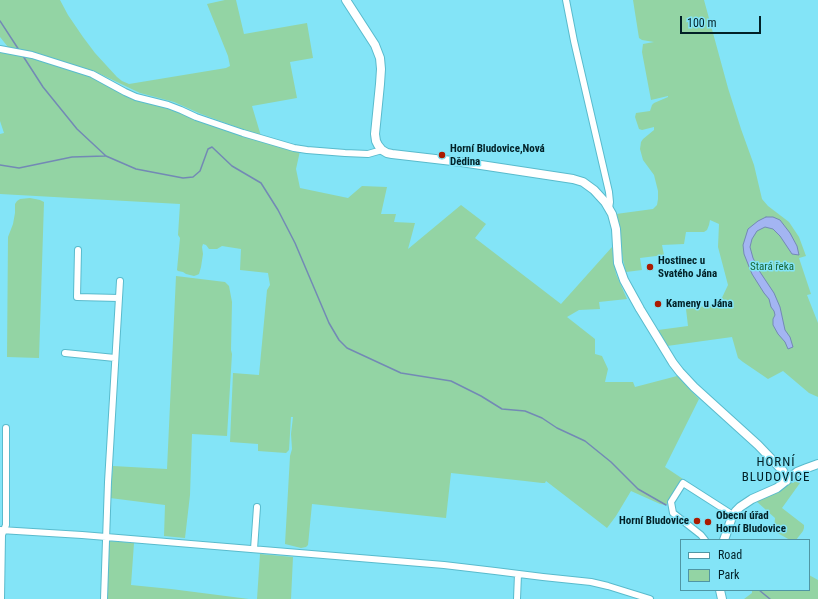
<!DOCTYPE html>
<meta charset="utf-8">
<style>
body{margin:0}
#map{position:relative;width:818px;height:599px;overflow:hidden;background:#83e4f7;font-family:"Roboto Condensed",sans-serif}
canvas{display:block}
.legend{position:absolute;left:680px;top:539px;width:130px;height:52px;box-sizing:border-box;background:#83e4f7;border:1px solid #4f96a4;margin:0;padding:5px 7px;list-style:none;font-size:12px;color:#022127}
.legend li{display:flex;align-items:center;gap:8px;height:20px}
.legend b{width:20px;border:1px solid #4f96a4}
.scale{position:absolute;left:680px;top:16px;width:81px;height:18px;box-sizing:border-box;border:2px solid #022127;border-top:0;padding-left:5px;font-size:12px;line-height:14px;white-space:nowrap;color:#022127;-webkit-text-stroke:3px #83e4f7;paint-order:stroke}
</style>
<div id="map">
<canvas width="818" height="599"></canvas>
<ul class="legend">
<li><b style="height:5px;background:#fff"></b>Road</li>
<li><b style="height:11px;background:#93d4a4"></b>Park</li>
</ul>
<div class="scale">100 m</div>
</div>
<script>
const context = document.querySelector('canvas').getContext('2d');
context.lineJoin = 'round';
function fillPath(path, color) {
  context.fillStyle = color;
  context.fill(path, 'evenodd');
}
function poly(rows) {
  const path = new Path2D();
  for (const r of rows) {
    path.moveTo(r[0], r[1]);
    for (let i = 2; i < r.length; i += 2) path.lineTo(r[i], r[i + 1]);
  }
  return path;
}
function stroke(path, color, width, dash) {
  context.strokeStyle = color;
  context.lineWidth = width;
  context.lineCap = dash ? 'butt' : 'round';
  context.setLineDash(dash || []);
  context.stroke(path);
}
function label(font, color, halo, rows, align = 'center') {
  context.font = font + ' "Roboto Condensed",sans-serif';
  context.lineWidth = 3;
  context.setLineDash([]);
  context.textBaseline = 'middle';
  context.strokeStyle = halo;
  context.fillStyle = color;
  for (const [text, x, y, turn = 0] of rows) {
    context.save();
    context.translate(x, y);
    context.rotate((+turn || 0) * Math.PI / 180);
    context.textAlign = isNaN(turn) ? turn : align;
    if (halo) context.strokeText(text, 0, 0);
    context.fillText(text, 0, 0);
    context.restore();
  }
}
const green = poly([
 [0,0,60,0,68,15,83,37,95,53,117,77,122,81,129,84,226,68,230,66,228,56,207,4,225,0,236,0,244,34,307,23,313,58,290,62,297,98,252,106,261,136,201,114,174,102,140,93,96,72,32,54,102,81,160,106,228,130,300,151,296,169,300,188,348,198,362,186,387,187,381,214,396,214,394,222,415,223,408,249,461,205,486,224,475,238,561,304,612,247,616,274,627,299,599,302,600,309,579,310,567,317,595,339,595,354,602,356,608,369,605,382,633,382,635,387,677,376,699,399,665,467,683,479,666,505,660,504,631,491,616,516,607,528,546,481,545,483,542,483,525,481,451,473,446,518,312,504,308,545,306,547,301,548,285,544,290,456,292,449,291,434,293,417,291,417,289,450,286,453,258,451,258,444,230,442,233,373,259,375,267,290,270,285,268,273,240,270,241,249,222,246,217,249,209,249,206,245,203,244,202,247,203,254,201,267,199,274,197,275,194,276,186,274,183,272,178,271,177,270,180,238,178,235,180,204,0,194,0,134,4,133,0,121,0,50,12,52,0,37],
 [633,0,704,0,728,88,741,129,754,165,762,199,768,206,789,222,799,237,806,256,799,258,811,294,807,295,818,323,818,397,809,393,783,371,768,379,743,362,738,358,732,337,667,346,658,330,688,326,686,309,719,304,728,285,718,247,719,224,710,220,709,225,707,230,704,232,686,232,684,244,662,245,664,255,640,258,642,270,626,272,623,260,616,214,653,209,657,205,658,199,658,191,654,175,643,160,640,149,641,142,643,139,654,130,654,127,642,130,639,129,635,117,636,113,650,111,652,105,654,103,668,97,668,96,651,100,642,52,643,44,654,42,642,40,639,38],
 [30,198,40,200,44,202,39,358,7,357,8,237,13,224,15,213,15,204,17,201,20,199],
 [176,276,225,282,229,286,232,302,231,350,232,354,227,436,192,434,190,495,185,538,164,536,165,505,110,498,113,466,167,469],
 [796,481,800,483,782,508,804,525,804,528,803,531,796,540,790,540,774,531,775,518,756,501,777,492,791,482,793,483],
 [110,541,134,543,131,585,171,589,249,599,107,599,109,544],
 [260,554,293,557,291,599,257,599],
 [809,575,818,580,818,599,744,599,752,593,752,590,809,590]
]);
const water = poly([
 [766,217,773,217,780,220,790,233,797,246,799,255,792,254,780,236,773,229,765,227,757,231,752,239,750,247,753,258,760,272,774,293,780,307,785,330,790,337,793,347,788,349,785,342,778,334,773,325,773,319,775,315,774,311,771,307,769,299,764,293,752,274,744,254,743,245,748,229,758,221,766,217]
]);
const stream = poly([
 [0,21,19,50],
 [23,56,43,87,77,129,106,156,136,169,183,178,193,177,200,171,208,149,212,147,232,166,261,183,278,210,295,243,329,323,339,340,347,348,401,373,451,381,481,396,502,409,525,411,542,418,557,428,585,441,611,462,638,489,666,505],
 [0,165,19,168,72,157,105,156],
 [759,590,770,599]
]);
const street = poly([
 [566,0,574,41,609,192,610,202,609,208],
 [0,49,32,55,92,74,125,92,136,97,168,105,181,110,196,117,243,133,294,148,307,150,345,153,368,154,382,150],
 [78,250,77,297,119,298],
 [65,353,115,358],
 [0,530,82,535,444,565,495,571,543,577,591,582,608,586,650,599],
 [705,540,701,535,673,513,671,502,683,483,733,515],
 [254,549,257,507],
 [1,599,2,535,6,525,6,428],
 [104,599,108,482,120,281],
 [517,599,518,574]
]);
const secondary = poly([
 [346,0,375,45,380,58,381,69,380,84,375,134,376,141,378,145,382,150,387,153,392,154,461,162,573,179,583,182,594,190,605,202,612,214,616,229,618,263,624,280,640,309,673,363,680,372,694,387,758,445,783,471,786,481],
 [724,540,732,517,736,511,740,507,752,499,777,488,797,472,807,468,818,464],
 [720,590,722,599]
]);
const markers = [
 [442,155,4,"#aa1b01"],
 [650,267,4,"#aa1b01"],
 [658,304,4,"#aa1b01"],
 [697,521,4,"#aa1b01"],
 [708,522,4,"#aa1b01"]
];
const poiNames = [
 ["Horní Bludovice,Nová",450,149],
 ["Dědina",450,162],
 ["Hostinec u",658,261],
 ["Svatého Jána",658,274],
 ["Kameny u Jána",666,304],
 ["Obecní úřad",716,516],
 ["Horní Bludovice",716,529],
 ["Horní Bludovice",689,521,"right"]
];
const parkNames = [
 ["Stará řeka",772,267]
];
const quarterNames = [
 ["HORNÍ",776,463],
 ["BLUDOVICE",776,478]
];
fillPath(green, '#93d4a4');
fillPath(water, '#a3b5f2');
stroke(water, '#7389b5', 1);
stroke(stream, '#7389b5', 1.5);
stroke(street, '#59bbcd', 8);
stroke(secondary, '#59bbcd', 10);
stroke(street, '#fff', 6);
stroke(secondary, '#fff', 8);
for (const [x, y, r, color] of markers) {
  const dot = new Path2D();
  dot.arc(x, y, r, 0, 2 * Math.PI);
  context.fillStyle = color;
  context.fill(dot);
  stroke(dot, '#83e4f7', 1.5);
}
label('bold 11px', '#022127', '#83e4f7', poiNames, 'left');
label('11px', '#186636', '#83e4f7', parkNames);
context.letterSpacing = '1px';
label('13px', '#022127', '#83e4f7', quarterNames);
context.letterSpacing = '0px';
</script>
